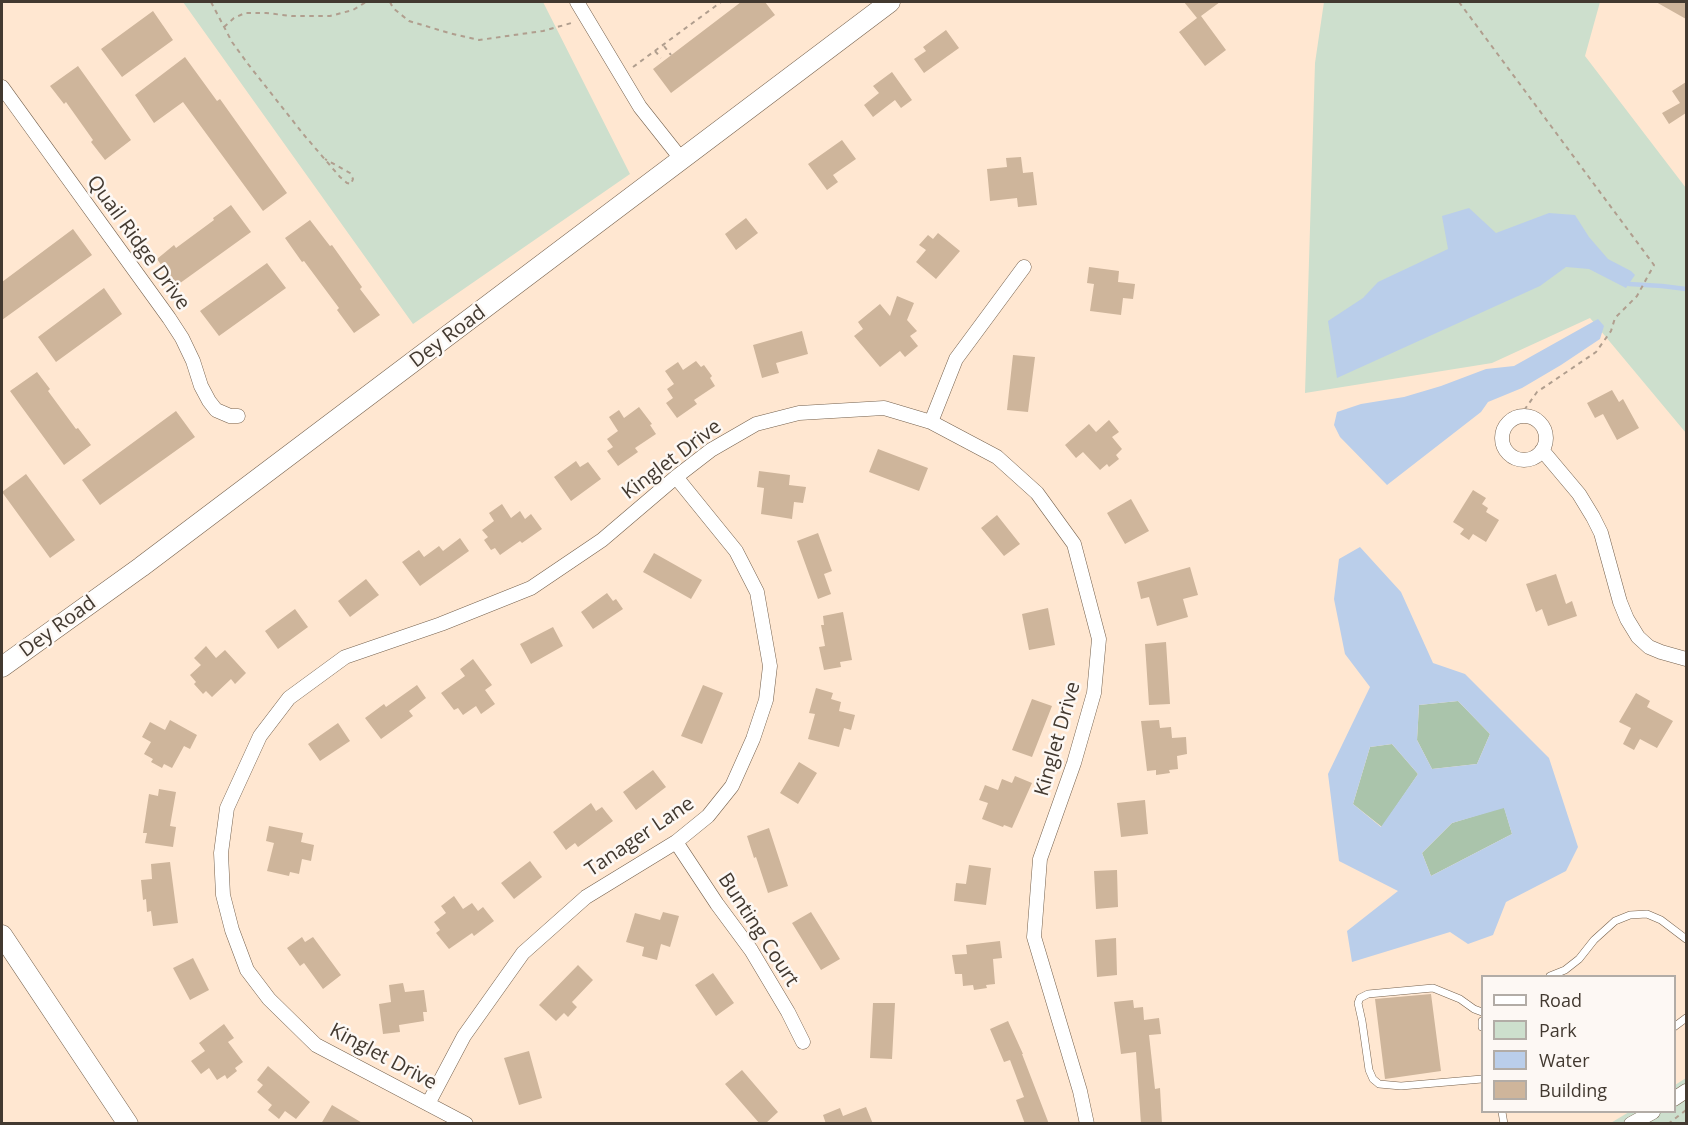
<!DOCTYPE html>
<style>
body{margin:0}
#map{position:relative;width:1688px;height:1125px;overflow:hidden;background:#ffe7d1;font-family:"Open Sans",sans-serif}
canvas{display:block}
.frame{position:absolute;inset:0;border:3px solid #423930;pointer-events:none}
.legend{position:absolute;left:1481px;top:975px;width:195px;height:138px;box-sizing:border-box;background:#fdf8f4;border:2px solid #b2aca6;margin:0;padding:8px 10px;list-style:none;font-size:18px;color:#423930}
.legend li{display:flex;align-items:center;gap:12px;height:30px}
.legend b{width:30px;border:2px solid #b2aca6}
</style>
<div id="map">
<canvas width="1688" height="1125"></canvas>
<div class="frame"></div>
<ul class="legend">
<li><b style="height:8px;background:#fff"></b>Road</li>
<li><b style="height:16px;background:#cddfcd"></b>Park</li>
<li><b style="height:16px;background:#baceea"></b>Water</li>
<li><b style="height:16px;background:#ceb59b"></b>Building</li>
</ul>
</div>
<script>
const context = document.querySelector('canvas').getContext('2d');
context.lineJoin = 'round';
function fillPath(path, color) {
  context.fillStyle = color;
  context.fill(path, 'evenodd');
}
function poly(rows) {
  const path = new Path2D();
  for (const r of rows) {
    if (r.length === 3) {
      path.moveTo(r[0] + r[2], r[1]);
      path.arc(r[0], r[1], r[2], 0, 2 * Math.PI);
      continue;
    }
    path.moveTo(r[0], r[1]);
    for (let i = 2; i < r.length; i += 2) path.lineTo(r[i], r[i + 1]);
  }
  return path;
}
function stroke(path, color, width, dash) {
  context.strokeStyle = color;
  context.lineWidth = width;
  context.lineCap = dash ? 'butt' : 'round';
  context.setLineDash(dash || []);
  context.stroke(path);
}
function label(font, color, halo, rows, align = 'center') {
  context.font = font + ' "Open Sans",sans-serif';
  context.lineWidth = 5;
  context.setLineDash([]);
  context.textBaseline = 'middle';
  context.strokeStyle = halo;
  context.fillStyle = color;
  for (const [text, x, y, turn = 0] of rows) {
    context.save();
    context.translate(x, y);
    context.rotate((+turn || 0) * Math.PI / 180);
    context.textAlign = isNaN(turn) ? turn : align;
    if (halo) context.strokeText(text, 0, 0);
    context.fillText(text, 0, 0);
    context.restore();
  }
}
const green = poly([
 [183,2,543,2,630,174,413,324],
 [1324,2,1600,2,1585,56,1686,188,1686,433,1590,318,1492,363,1305,393,1315,63],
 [1686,1078,1686,1123,1609,1124,1629,1112,1674,1112,1675,1085]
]);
const forest = poly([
 [1458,701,1490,734,1477,764,1432,769,1417,740,1419,705],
 [1392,744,1418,774,1382,827,1353,804,1370,747],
 [1504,807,1512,834,1431,876,1422,853,1452,823]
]);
const water = poly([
 [1469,208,1496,233,1549,213,1575,215,1589,237,1608,259,1631,271,1635,275,1626,288,1589,269,1566,267,1540,286,1337,378,1328,321,1363,298,1378,282,1448,249,1442,216],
 [1598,319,1604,326,1600,339,1561,365,1522,388,1488,402,1481,412,1387,485,1340,437,1334,425,1337,412,1361,404,1404,397,1441,386,1486,369,1514,366],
 [1360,547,1401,592,1433,663,1465,674,1549,758,1578,847,1566,871,1506,902,1493,935,1468,944,1450,932,1352,962,1347,931,1398,891,1339,861,1328,774,1370,687,1345,654,1334,599,1339,559],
 [1458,701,1490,734,1477,764,1432,769,1417,740,1419,705],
 [1392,744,1418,774,1381,827,1353,804,1370,747],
 [1504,808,1512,834,1431,876,1422,853,1452,823]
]);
const stream = poly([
 [1629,284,1662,286,1686,289]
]);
const building = poly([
 [741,2,765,2,775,15,671,93,653,69],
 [1184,2,1220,2,1201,16,1226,50,1205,66,1179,32,1197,18],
 [1656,2,1686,2,1686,19],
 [153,11,173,40,122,77,101,49],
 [946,30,959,48,924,73,914,59,926,51,923,47],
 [185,57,217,101,220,99,287,193,263,211,183,102,154,123,135,95],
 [78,66,131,140,105,160,91,142,93,140,66,102,64,104,50,86],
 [892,72,912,100,901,108,895,100,873,117,864,105,879,93,873,86],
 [1686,82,1686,113,1669,124,1662,113,1680,103,1672,91],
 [842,140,856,159,833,175,838,182,827,190,808,164],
 [1021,157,1023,173,1033,172,1037,205,1018,207,1017,198,990,201,987,169,1007,167,1006,158],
 [231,205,251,232,176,286,157,259,174,245,176,248,214,220,213,218],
 [746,218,758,233,736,250,725,234],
 [310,220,330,246,332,245,362,287,360,289,380,315,354,333,337,310,339,308,304,261,302,262,285,238],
 [73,229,92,255,2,320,2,282],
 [938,233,960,251,936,279,916,262,926,250,919,245,928,235,933,239],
 [267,263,286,288,219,336,200,311],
 [1089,267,1119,271,1118,282,1135,284,1133,299,1123,298,1121,315,1090,311,1094,284,1087,283],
 [104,288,122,314,56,362,38,337],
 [897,296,914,303,907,320,917,331,910,336,918,346,905,357,900,351,880,367,854,336,863,329,858,322,880,304,890,316],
 [802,331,808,354,776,363,779,373,762,378,753,345],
 [1013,355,1035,357,1028,412,1007,410],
 [696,361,701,367,704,365,712,376,710,378,715,386,694,400,697,404,677,418,666,403,673,398,667,389,674,384,665,371,678,362,683,370],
 [37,372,50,389,48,391,76,429,78,428,91,445,64,465,10,391],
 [1612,390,1619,402,1623,399,1639,428,1617,440,1603,414,1595,418,1587,403],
 [639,407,652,424,650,425,656,434,635,448,638,452,618,466,607,451,613,447,607,439,618,431,609,417,619,410,624,418],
 [176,411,195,437,100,505,82,480],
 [1109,420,1119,432,1112,437,1122,449,1116,455,1119,459,1109,467,1107,464,1100,470,1083,452,1076,458,1065,445,1089,424,1096,432],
 [878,449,928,468,919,491,869,472],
 [576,461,580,467,588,462,601,479,571,501,554,477],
 [759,471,790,475,789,485,806,487,803,503,794,502,792,519,761,514,764,488,757,487],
 [26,474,75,540,50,558,2,492],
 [1473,490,1486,498,1482,504,1488,508,1486,512,1499,520,1486,542,1473,534,1469,540,1460,534,1464,529,1453,522],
 [1131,499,1149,531,1125,544,1107,513],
 [502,504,511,518,520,511,525,519,531,514,542,529,522,543,520,541,500,555,495,548,491,550,484,540,488,537,482,530,494,521,489,513],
 [997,515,1020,544,1004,556,981,528],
 [818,533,832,571,824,574,831,594,818,599,797,541],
 [460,538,469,551,420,586,402,562,419,550,424,557,439,546,443,551],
 [654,553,702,580,691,599,643,572],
 [1190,567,1198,595,1183,599,1188,617,1157,626,1149,597,1141,599,1137,582],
 [1556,574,1566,604,1572,601,1577,616,1548,626,1542,609,1536,612,1526,584],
 [366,579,379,595,350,617,338,601],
 [607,593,613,601,616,599,623,609,593,629,581,612],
 [1048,608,1055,645,1029,650,1022,614],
 [295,609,308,627,278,649,265,631],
 [843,612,852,660,840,662,841,667,824,670,819,647,825,646,821,625,824,625,823,616],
 [553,627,563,646,531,664,520,644],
 [1166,642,1170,704,1149,705,1145,644],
 [206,646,216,658,225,650,246,673,235,684,231,679,212,697,206,691,203,694,194,684,196,682,190,675,201,665,194,658],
 [473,659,492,685,485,690,495,704,481,714,476,706,463,715,458,708,454,710,441,693,465,676,460,669],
 [417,685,426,698,409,711,413,716,381,739,365,718,384,704,386,707],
 [703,685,723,693,702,744,681,736],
 [816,688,833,693,831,699,841,702,839,711,855,715,851,730,844,728,839,747,808,739,815,714,809,713],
 [1636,693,1650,701,1647,707,1673,721,1657,748,1640,739,1634,750,1623,744,1631,728,1619,722],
 [1032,699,1052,706,1032,757,1012,750],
 [170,720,197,735,190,749,184,746,172,768,164,764,162,768,151,762,153,759,144,754,151,742,142,737,150,722,165,730],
 [1159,720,1160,728,1171,727,1172,738,1186,737,1187,754,1177,756,1178,769,1169,770,1170,773,1156,775,1156,770,1147,771,1141,721],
 [338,723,350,741,320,761,308,744],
 [799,762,817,773,798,804,780,793],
 [653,770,666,787,636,810,623,792],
 [1015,776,1032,783,1012,828,1004,825,1003,827,982,819,988,803,979,800,985,785,998,790,1002,779,1012,783],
 [159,789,176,792,170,826,176,827,173,847,145,843,147,833,143,833,149,794,158,796],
 [1145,800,1148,834,1121,837,1117,803],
 [591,803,596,811,602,807,613,821,578,847,575,843,566,850,553,832],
 [269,826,303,833,301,842,314,845,311,861,302,859,299,874,290,872,289,876,267,871,274,843,266,841],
 [769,828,788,886,768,893,756,857,754,858,747,836],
 [530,861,542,877,514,899,501,883],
 [170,862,178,923,153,926,151,911,147,912,146,899,143,900,141,880,152,879,151,864],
 [969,865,991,868,986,905,954,901,956,883,966,884],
 [1117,870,1118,907,1096,909,1094,871],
 [454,896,463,909,472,903,478,911,483,907,494,921,474,936,472,933,449,949,436,933,440,930,434,922,446,913,441,906],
 [663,912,679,916,670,947,661,944,657,960,642,956,644,947,626,942,635,913,660,920],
 [811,912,840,959,821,970,792,923],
 [302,937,305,942,313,937,341,975,323,989,304,963,300,966,287,948],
 [1116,938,1117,975,1097,977,1095,940],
 [1000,941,1002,958,993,959,995,984,986,985,987,988,974,990,973,985,963,986,962,974,955,974,952,955,967,954,966,945],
 [193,958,209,990,190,1000,173,968],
 [578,965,593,980,572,1002,577,1007,568,1017,564,1013,556,1021,539,1005],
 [713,973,734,1003,716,1016,695,985],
 [403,983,405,992,424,990,427,1012,423,1012,424,1021,399,1025,400,1032,383,1034,379,1004,391,1002,389,985],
 [1431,994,1441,1071,1385,1079,1375,999],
 [1133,1000,1134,1008,1143,1007,1144,1020,1159,1018,1161,1034,1149,1035,1155,1089,1160,1088,1162,1124,1141,1124,1136,1052,1121,1054,1114,1002],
 [873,1003,895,1003,892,1059,870,1058],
 [1008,1021,1023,1054,1022,1054,1049,1124,1025,1124,1016,1100,1024,1097,1010,1060,1004,1062,990,1029],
 [224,1024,234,1038,228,1042,243,1062,235,1068,237,1071,227,1079,225,1075,217,1080,209,1068,201,1074,191,1061,205,1051,199,1043],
 [529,1051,542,1098,519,1105,504,1058],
 [268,1066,310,1102,296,1119,285,1111,279,1119,268,1110,272,1105,257,1092,263,1085,257,1080],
 [742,1070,778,1112,765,1124,760,1124,725,1084],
 [332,1105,364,1124,321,1124],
 [866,1107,873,1124,826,1124,823,1115,840,1108,843,1116]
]);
const path = poly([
 [211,2,232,42,248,64,304,135,340,177,347,183,351,184,353,179,350,173,325,159],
 [390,2,393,8,409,21,449,33,479,40,543,31,575,22],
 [1459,2,1654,265,1637,296,1615,318,1611,331,1596,352,1537,392,1520,416],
 [224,27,234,18,245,13,266,13,292,16,330,16,353,10,366,2],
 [664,46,671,55],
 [655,51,661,58],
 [633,67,721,2],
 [1668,1124,1686,1110]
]);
const lane = poly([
 [1550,976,1565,970,1579,959,1594,940,1615,921,1630,915,1647,914,1661,920,1686,939],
 [1482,1012,1474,1009,1460,999,1433,988,1368,994,1360,998,1358,1003,1362,1021,1369,1070,1373,1079,1379,1084,1401,1086,1482,1079],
 [1482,1021,1482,1027],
 [1674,1027,1686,1018],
 [1502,1112,1504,1124]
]);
const street = poly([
 [577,2,640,107,682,160],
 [2,87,169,318,182,338,193,361,201,386,209,401,216,410,230,416,238,416],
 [1524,438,22],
 [931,422,956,359,1024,267],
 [1542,450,1579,494,1593,517,1601,533,1620,602,1627,619,1638,637,1649,647,1661,652,1686,659],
 [676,842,717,904,751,950,788,1012,803,1042],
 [1674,1099,1686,1091],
 [428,1104,464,1036,523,953,586,897,676,842,708,816,732,786,753,739,766,700,770,666,757,592,736,551,676,477],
 [466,1124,316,1045,269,999,247,970,232,930,223,895,221,853,227,808,260,736,289,698,345,657,441,624,531,588,602,540,676,477,711,450,756,424,799,413,884,408,931,422,997,457,1037,493,1074,544,1099,639,1094,693,1074,763,1040,859,1034,937,1080,1091,1087,1124],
 [1631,1124,1653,1112]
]);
const secondary = poly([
 [2,667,141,567,890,2],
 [2,935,128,1124]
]);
const streetNames = [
 ["Quail Ridge Drive",138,243,54],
 ["Dey Road",448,337,-37],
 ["Kinglet Drive",672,460,-37],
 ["Dey Road",58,627,-36],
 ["Kinglet Drive",1058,739,-74],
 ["Tanager Lane",640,837,-34],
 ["Bunting Court",758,930,57],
 ["Kinglet Drive",383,1057,28]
];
fillPath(green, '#cddfcd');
fillPath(forest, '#aac4ab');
fillPath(water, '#baceea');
stroke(stream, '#baceea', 4.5);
fillPath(building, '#ceb59b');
stroke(lane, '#75614d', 8);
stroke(street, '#75614d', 15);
stroke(secondary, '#75614d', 21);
stroke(path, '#b09e8e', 2, [4.5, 4.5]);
stroke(lane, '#fff', 7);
stroke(street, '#fff', 14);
stroke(secondary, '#fff', 20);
label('20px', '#423930', '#fdf8f4', streetNames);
</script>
